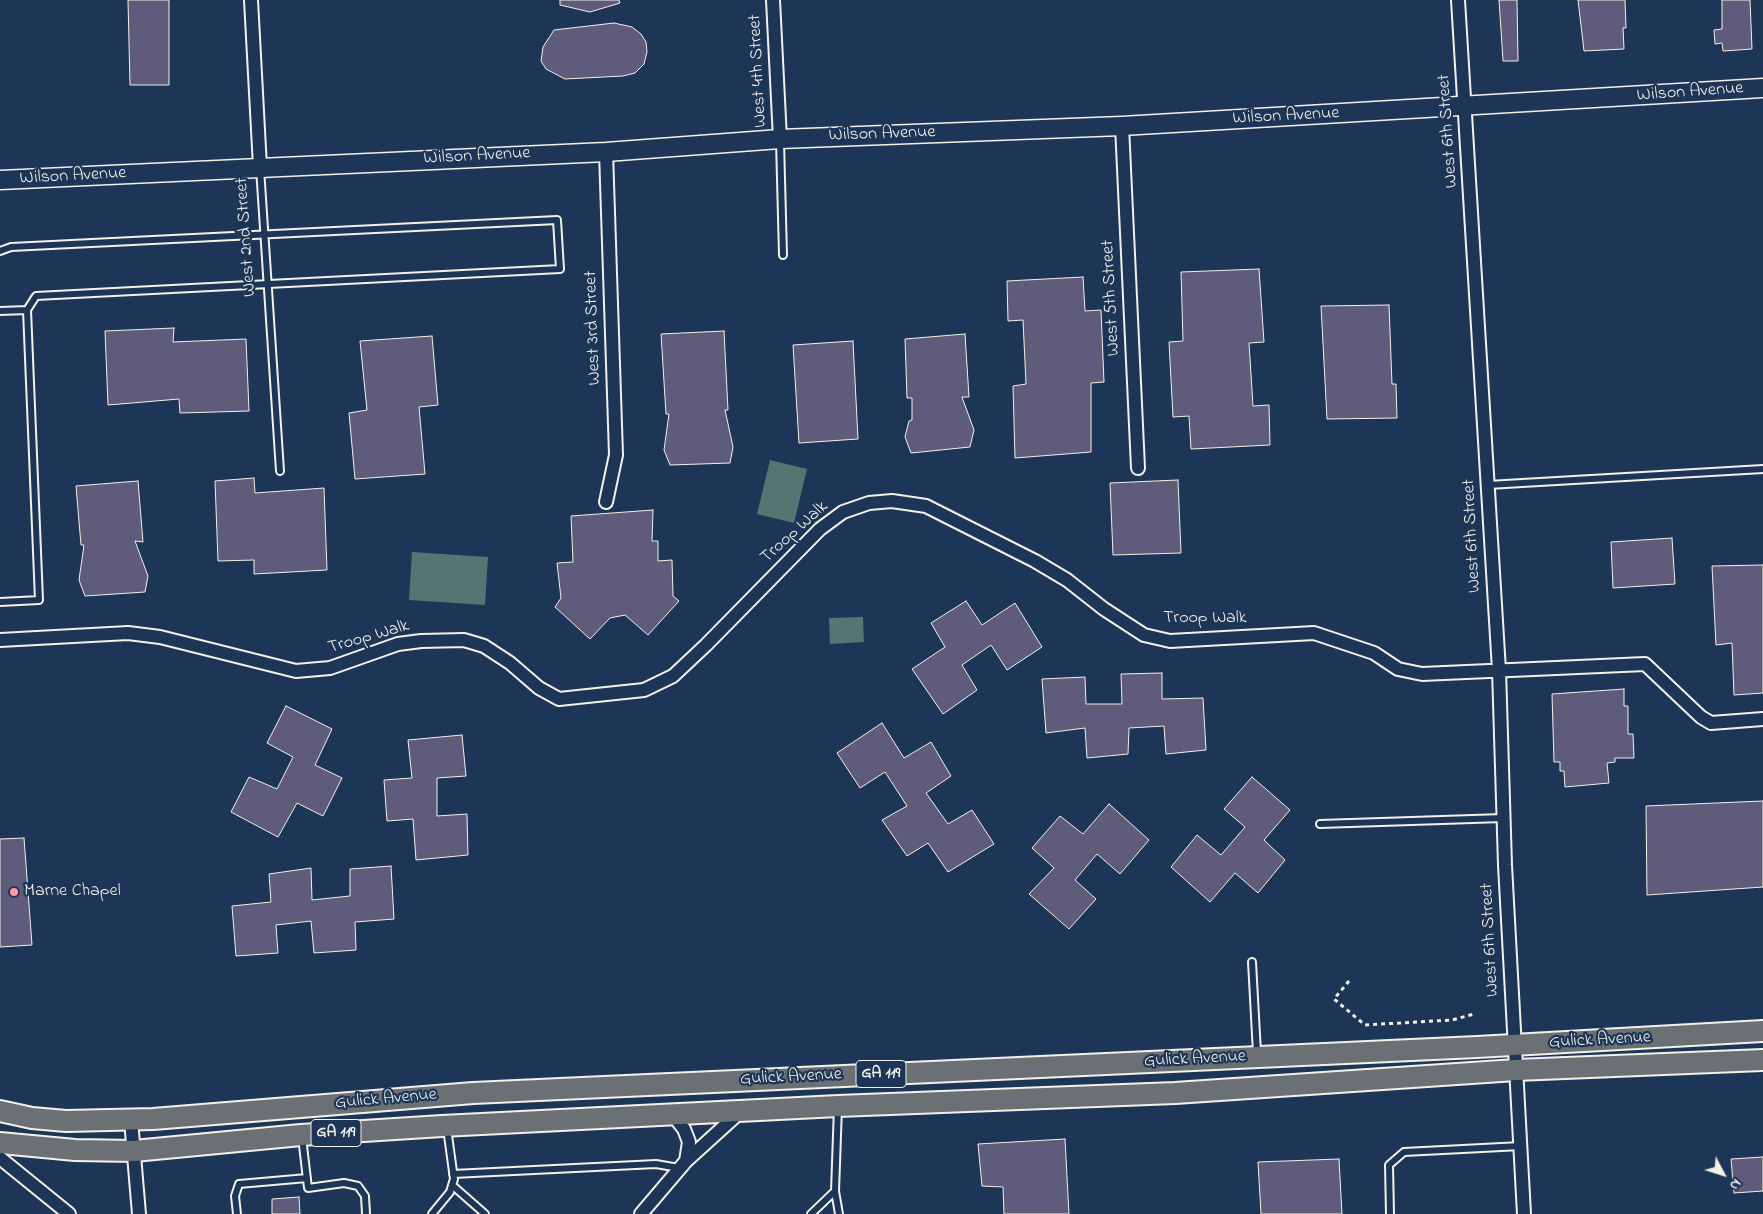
<!DOCTYPE html>
<style>
body{margin:0}
#map{position:relative;width:1763px;height:1214px;overflow:hidden;background:#1d3557;font-family:"Indie Flower",sans-serif}
canvas{display:block}
.north{position:absolute;left:1698px;top:1149px;width:50px;height:50px;-webkit-text-stroke:4px #1d3557;paint-order:stroke;rotate:130deg;font-size:14px;font-weight:700;line-height:20px;text-align:center;color:#f4f1e8}
.north::after{content:'';display:block;margin:auto;width:18px;height:22px;background:#f4f1e8;clip-path:polygon(50% 0,100% 100%,50% 72%,0 100%)}
</style>
<div id="map">
<canvas width="1763" height="1214"></canvas>
<div class="north">N</div>
</div>
<script>
const context = document.querySelector('canvas').getContext('2d');
context.lineJoin = 'round';
function fillPath(path, color) {
  context.fillStyle = color;
  context.fill(path, 'evenodd');
}
function poly(rows) {
  const path = new Path2D();
  for (const r of rows) {
    path.moveTo(r[0], r[1]);
    for (let i = 2; i < r.length; i += 2) path.lineTo(r[i], r[i + 1]);
  }
  return path;
}
function stroke(path, color, width, dash) {
  context.strokeStyle = color;
  context.lineWidth = width;
  context.lineCap = dash ? 'butt' : 'round';
  context.setLineDash(dash || []);
  context.stroke(path);
}
function label(font, color, halo, rows, align = 'center') {
  context.font = font + ' "Indie Flower",sans-serif';
  context.lineWidth = 4.5;
  context.setLineDash([]);
  context.textBaseline = 'middle';
  context.strokeStyle = halo;
  context.fillStyle = color;
  for (const [text, x, y, turn = 0] of rows) {
    context.save();
    context.translate(x, y);
    context.rotate((+turn || 0) * Math.PI / 180);
    context.textAlign = isNaN(turn) ? turn : align;
    if (halo) context.strokeText(text, 0, 0);
    context.fillText(text, 0, 0);
    context.restore();
  }
}
const green = poly([
 [770,460,807,469,794,523,757,514],
 [412,552,488,557,485,605,409,600],
 [863,617,864,642,830,644,829,618]
]);
const building = poly([
 [128,0,169,0,169,85,130,85,128,0],
 [560,0,619,0,620,3,590,12,560,5,560,0],
 [1499,0,1517,0,1518,61,1503,61,1499,0],
 [1578,0,1625,0,1626,28,1623,28,1624,49,1584,51,1578,0],
 [1722,0,1750,0,1752,49,1723,51,1722,43,1715,44,1714,30,1722,29,1722,0],
 [614,23,632,27,641,34,646,42,647,52,644,64,635,73,623,76,565,79,546,69,541,61,543,47,554,30,614,23],
 [1259,269,1264,342,1249,343,1253,406,1269,405,1270,445,1191,449,1189,416,1173,417,1169,342,1183,341,1181,272,1259,269],
 [1083,277,1085,311,1101,310,1104,382,1091,383,1091,452,1015,458,1013,386,1026,384,1023,320,1008,321,1007,281,1083,277],
 [1389,305,1392,384,1396,384,1397,418,1327,419,1321,306,1389,305],
 [174,328,173,342,246,339,249,411,180,413,179,399,108,405,105,331,174,328],
 [724,331,728,410,725,410,733,447,730,463,670,465,664,450,669,414,666,414,661,334,724,331],
 [965,334,969,397,962,397,974,430,970,447,911,453,905,437,909,421,912,420,912,398,907,398,905,339,965,334],
 [432,336,438,405,419,407,425,474,355,479,349,413,367,410,360,341,432,336],
 [853,341,858,439,799,443,793,345,853,341],
 [254,478,255,493,324,488,327,570,254,574,254,560,218,561,215,481,254,478],
 [1178,480,1181,553,1113,555,1110,483,1178,480],
 [138,481,143,542,135,541,148,576,145,592,85,596,79,580,84,545,81,545,76,486,138,481],
 [653,510,652,541,658,541,658,561,672,560,673,596,679,601,648,635,625,615,610,618,590,639,555,607,561,598,557,563,573,562,571,516,653,510],
 [1672,538,1675,584,1613,588,1611,542,1672,538],
 [1763,565,1763,693,1734,695,1732,643,1716,645,1712,566,1763,565],
 [966,601,982,625,1015,603,1042,647,1007,670,991,645,962,665,977,690,943,714,912,669,945,647,931,623,966,601],
 [1162,673,1162,699,1203,698,1206,750,1166,754,1164,726,1129,728,1128,754,1087,758,1085,728,1046,733,1042,679,1085,677,1086,704,1122,704,1121,674,1162,673],
 [1624,689,1624,706,1628,706,1628,734,1633,734,1634,758,1615,758,1615,762,1607,763,1609,783,1565,787,1564,771,1560,771,1560,762,1554,762,1552,694,1624,689],
 [286,706,332,729,315,765,342,778,323,816,297,803,278,837,231,812,249,777,277,789,293,757,267,743,286,706],
 [882,723,904,758,931,742,951,776,926,793,948,824,972,810,994,844,948,872,928,843,907,856,882,820,907,806,885,772,860,788,837,753,882,723],
 [462,735,466,776,437,778,437,816,467,814,468,855,416,860,413,819,387,821,384,780,412,778,408,740,462,735],
 [1252,777,1290,810,1264,840,1285,860,1258,893,1235,873,1210,902,1171,867,1197,835,1221,855,1245,827,1224,809,1252,777],
 [1763,801,1763,887,1647,895,1646,806,1763,801],
 [1109,804,1149,840,1120,874,1097,854,1075,880,1096,899,1069,929,1029,894,1054,868,1032,848,1060,816,1083,834,1109,804],
 [24,838,32,945,0,947,0,839,24,838],
 [391,866,394,919,355,922,356,950,314,953,311,921,276,925,278,953,236,956,232,906,271,902,269,874,311,868,312,900,350,896,350,869,391,866],
 [1065,1139,1069,1214,1004,1214,1003,1187,982,1186,978,1144,1065,1139],
 [1763,1157,1763,1191,1734,1193,1731,1159,1763,1157],
 [1339,1159,1342,1214,1261,1214,1258,1162,1339,1159],
 [299,1197,300,1214,272,1214,272,1199,299,1197]
]);
const path = poly([
 [1349,981,1334,999,1365,1025,1452,1020,1474,1014]
]);
const lane = poly([
 [780,141,783,255],
 [260,168,280,471],
 [0,251,11,247,557,220,560,269,36,296,27,310],
 [0,311,27,310,39,600,0,602],
 [1488,485,1763,469],
 [1320,824,1503,818],
 [1252,962,1257,1053],
 [838,1107,835,1191,839,1214],
 [302,1137,308,1188,344,1183,358,1186,365,1196,366,1214],
 [453,1174,656,1164,679,1168],
 [452,1185,485,1214],
 [237,1214,235,1196,239,1184,307,1178],
 [432,1214,450,1192,454,1179,447,1128],
 [811,1214,835,1191],
 [1390,1214,1389,1165,1404,1152,1521,1146]
]);
const street = poly([
 [251,0,260,167],
 [773,0,780,139],
 [1458,0,1499,670,1505,865,1524,1214],
 [1122,126,1138,468],
 [606,152,616,455,606,502],
 [0,640,128,633,160,637,296,671,330,668,398,644,421,641,464,640,484,646,510,663,539,688,559,699,644,690,673,676,706,645,820,529,843,512,869,503,892,501,926,506,1035,561,1067,580,1104,609,1144,635,1170,641,1314,633,1374,653,1398,669,1422,674,1645,664,1701,717,1711,723,1763,719],
 [673,1115,684,1129,689,1142,686,1161],
 [131,1120,139,1214],
 [0,1158,69,1214],
 [641,1214,686,1161,740,1112]
]);
const secondary = poly([
 [0,180,606,152,780,139,1122,126,1763,88]
]);
const primary = poly([
 [0,1111,32,1118,66,1121,153,1119,473,1093,1477,1047,1763,1031],
 [0,1143,75,1150,134,1151,301,1135,442,1126,838,1106,1175,1093,1516,1070,1763,1060]
]);
const markers = [
 [14,892,5,"#ff9aa2"]
];
const shields = [
 [881,1074,50],
 [336,1133,50]
];
const shieldNames = [
 ["GA 119",881,1074],
 ["GA 119",336,1133]
];
const streetNames = [
 ["West 4th Street",759,71,-93],
 ["Wilson Avenue",1690,93,-4],
 ["Wilson Avenue",1286,117,-3],
 ["West 6th Street",1449,131,-94],
 ["Wilson Avenue",882,135,-2],
 ["Wilson Avenue",477,157,-3],
 ["Wilson Avenue",73,177,-3],
 ["West 2nd Street",247,237,-94],
 ["West 5th Street",1112,298,-93],
 ["West 3rd Street",594,328,-92],
 ["Troop Walk",795,533,-42],
 ["West 6th Street",1473,536,-93],
 ["Troop Walk",1205,619],
 ["Troop Walk",369,638,-16],
 ["West 6th Street",1491,940,-93],
 ["Gulick Avenue",1600,1041,-3],
 ["Gulick Avenue",1195,1060,-3],
 ["Gulick Avenue",791,1078,-3],
 ["Gulick Avenue",386,1100,-5]
];
const poiNames = [
 ["Marne Chapel",24,892]
];
fillPath(green, '#567472');
fillPath(building, '#5e5c7a');
stroke(building, '#f4f1e8', 1);
stroke(lane, '#f4f1e8', 10);
stroke(street, '#f4f1e8', 16);
stroke(secondary, '#f4f1e8', 21);
stroke(primary, '#f4f1e8', 24);
stroke(path, '#f4f1e8', 3, [4, 4]);
stroke(lane, '#1d3557', 6);
stroke(street, '#1d3557', 12);
stroke(secondary, '#1d3557', 18);
stroke(primary, '#6b7074', 20);
for (const [x, y, r, color] of markers) {
  const dot = new Path2D();
  dot.arc(x, y, r, 0, 2 * Math.PI);
  context.fillStyle = color;
  context.fill(dot);
  stroke(dot, '#1d3557', 2);
}
for (const [x, y, w] of shields) {
  const box = new Path2D();
  box.roundRect(x - w / 2, y - 13.5, w, 27, 4);
  context.fillStyle = '#1d3557';
  context.fill(box);
  stroke(box, '#f4f1e8', 1);
}
label('bold 16px', '#f4f1e8', null, shieldNames);
label('18px', '#f4f1e8', '#1d3557', streetNames);
label('18px', '#f4f1e8', '#1d3557', poiNames, 'left');
</script>
